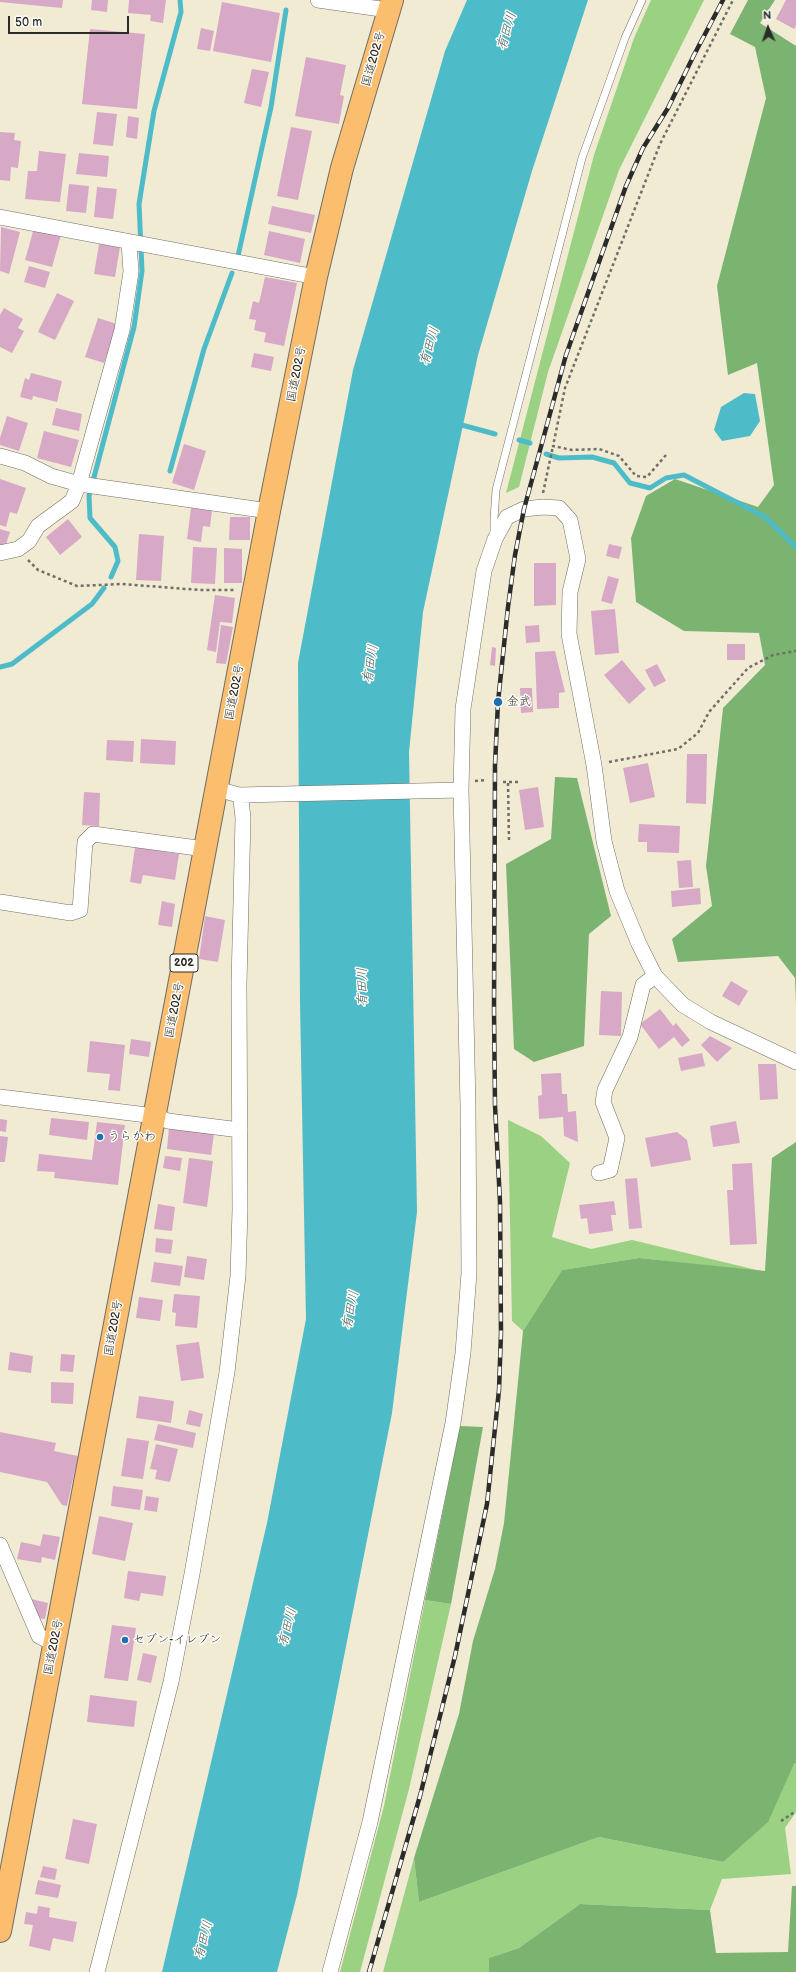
<!DOCTYPE html>
<meta charset="utf-8">
<style>
body{margin:0}
#map{position:relative;width:796px;height:1972px;overflow:hidden;background:#f1ebd4;font-family:"Balsamiq Sans",sans-serif}
canvas{display:block}
.north{position:absolute;left:748px;top:8px;width:40px;height:40px;-webkit-text-stroke:3px #fdfcf7;paint-order:stroke;rotate:357deg;font-size:11px;font-weight:700;line-height:16px;text-align:center;color:#2b2b2b}
.north::after{content:'';display:block;margin:auto;width:14px;height:18px;background:#2b2b2b;clip-path:polygon(50% 0,100% 100%,50% 72%,0 100%)}
.scale{position:absolute;left:8px;top:16px;width:121px;height:18px;box-sizing:border-box;border:2px solid #2b2b2b;border-top:0;padding-left:5px;font-size:12px;line-height:14px;white-space:nowrap;color:#2b2b2b;-webkit-text-stroke:3px #fdfcf7;paint-order:stroke}
</style>
<div id="map">
<canvas width="796" height="1972"></canvas>
<div class="north">N</div>
<div class="scale">50 m</div>
</div>
<script>
const context = document.querySelector('canvas').getContext('2d');
context.lineJoin = 'round';
function fillPath(path, color) {
  context.fillStyle = color;
  context.fill(path, 'evenodd');
}
function poly(rows) {
  const path = new Path2D();
  for (const r of rows) {
    path.moveTo(r[0], r[1]);
    for (let i = 2; i < r.length; i += 2) path.lineTo(r[i], r[i + 1]);
  }
  return path;
}
function stroke(path, color, width, dash) {
  context.strokeStyle = color;
  context.lineWidth = width;
  context.lineCap = dash ? 'butt' : 'round';
  context.setLineDash(dash || []);
  context.stroke(path);
}
function label(font, color, halo, rows, align = 'center') {
  context.font = font + ' "Balsamiq Sans","Klee One",sans-serif';
  context.lineWidth = 3;
  context.setLineDash([]);
  context.textBaseline = 'middle';
  context.strokeStyle = halo;
  context.fillStyle = color;
  for (const [text, x, y, turn = 0] of rows) {
    context.save();
    context.translate(x, y);
    context.rotate((+turn || 0) * Math.PI / 180);
    context.textAlign = isNaN(turn) ? turn : align;
    if (halo) context.strokeText(text, 0, 0);
    context.fillText(text, 0, 0);
    context.restore();
  }
}
const green = poly([
 [651,0,704,0,619,170,548,372,519,487,506,493,594,155,634,38],
 [508,1120,541,1136,570,1163,552,1237,591,1249,632,1240,765,1272,639,1258,562,1270,523,1331,512,1321],
 [425,1600,451,1604,409,1789,360,1972,340,1972,384,1806],
 [796,1763,796,1812,785,1828,791,1874,722,1879,710,1910,580,1904,519,1948,489,1958,489,1972,383,1972,414,1858,419,1902,599,1837,723,1862,794,1764]
]);
const forest = poly([
 [748,0,775,0,760,23,796,46,796,1004,795,978,778,956,678,962,672,939,712,906,706,866,723,708,765,665,759,633,684,631,636,602,631,538,646,496,675,479,758,507,774,485,757,363,728,375,717,286,766,98,755,47,730,34],
 [555,777,577,778,611,916,589,934,584,1046,534,1062,514,1049,506,864,551,839],
 [796,1142,796,1763,794,1764,768,1822,723,1862,599,1837,419,1902,414,1858,459,1714,473,1641,495,1569,504,1523,523,1331,562,1270,639,1258,765,1271,772,1158],
 [460,1426,483,1427,451,1604,425,1600],
 [792,1886,796,1886,796,1972,489,1972,489,1958,519,1948,580,1904,710,1910,716,1953,788,1952]
]);
const water = poly([
 [467,0,588,0,532,171,478,355,423,612,409,752,417,1212,392,1413,297,1895,277,1972,162,1972,267,1523,306,1319,300,1002,298,663,353,370,445,51],
 [744,393,755,394,760,421,750,436,722,441,714,430,721,407]
]);
const stream = poly([
 [238,256,271,107,286,10],
 [458,424,495,434],
 [519,440,530,443],
 [546,454,559,458,592,457,614,463,630,483,650,488,666,478,684,475,765,517,796,547],
 [170,471,204,349,232,273],
 [111,577,118,561,115,547,90,518,89,496,134,327,142,271,139,204,154,111,181,12,180,0],
 [0,667,12,664,92,604,104,588]
]);
const building = poly([
 [0,0,63,0,62,8,0,2],
 [92,0,108,0,107,12,91,10],
 [129,0,166,0,163,23,150,21,151,15,128,13],
 [786,0,796,0,796,26,794,29,776,19],
 [222,2,280,13,271,62,213,51],
 [201,28,214,31,210,51,197,49],
 [90,29,145,34,137,109,82,104],
 [306,57,346,65,340,95,344,96,339,124,295,116],
 [252,69,269,72,261,107,244,103],
 [97,112,117,114,113,146,93,144],
 [128,116,139,118,137,139,126,137],
 [291,127,312,131,298,200,277,196],
 [0,132,15,133,14,140,21,141,18,168,11,167,10,181,0,180],
 [39,151,66,154,60,202,25,199,28,171,37,171],
 [79,153,109,156,107,177,76,174],
 [69,184,89,186,86,213,66,211],
 [97,187,117,189,113,219,94,217],
 [272,206,315,215,311,233,268,224],
 [1,227,20,232,9,274,0,271],
 [34,228,61,235,52,267,25,260],
 [269,231,305,239,300,263,264,255],
 [99,244,120,247,115,277,94,274],
 [29,266,50,272,45,288,24,282],
 [265,277,297,283,284,346,264,342,266,333,254,330,256,320,249,319,253,301,259,303],
 [57,293,74,301,55,340,38,332],
 [4,308,23,319,18,328,24,331,12,353,0,347,0,315],
 [98,318,117,324,104,363,85,357],
 [254,353,274,357,271,371,251,367],
 [31,373,62,381,57,402,33,396,32,400,20,397,25,378,29,380],
 [56,408,82,414,79,431,52,425],
 [7,416,28,423,19,451,0,445,0,438],
 [44,431,79,440,71,467,37,458],
 [184,444,206,451,194,490,172,483],
 [0,479,26,488,17,514,10,512,6,527,0,525],
 [191,508,212,511,210,527,203,526,201,542,187,539],
 [230,517,250,517,250,540,229,540],
 [68,519,82,537,60,555,46,537],
 [0,529,10,532,5,547,0,545],
 [139,534,164,536,161,581,136,580],
 [609,544,622,547,619,559,606,556],
 [193,547,217,548,215,584,191,583],
 [224,548,242,549,242,583,224,583],
 [534,563,556,563,556,605,534,606],
 [608,576,619,579,612,604,601,601],
 [215,595,235,598,232,623,220,622,216,652,207,650],
 [615,609,619,653,595,655,591,611],
 [221,625,233,627,226,664,216,663],
 [539,625,540,642,526,643,525,626],
 [727,644,745,644,745,660,727,660],
 [492,647,496,648,495,666,490,665],
 [555,651,565,692,559,693,559,708,537,709,535,652],
 [622,660,646,689,629,704,604,675],
 [657,664,666,681,654,687,645,670],
 [520,688,532,688,533,712,521,713],
 [141,739,176,741,175,765,140,763],
 [107,740,134,741,133,762,106,760],
 [687,754,707,754,706,804,686,803],
 [648,763,655,797,630,803,623,768],
 [538,787,544,827,525,830,519,790],
 [84,792,100,793,99,826,82,825],
 [639,824,680,826,679,853,647,852,647,842,638,842],
 [135,847,179,854,175,880,143,875,141,884,130,882],
 [691,860,693,887,679,888,677,861],
 [700,888,701,904,672,907,671,891],
 [162,901,175,904,172,927,158,925],
 [205,916,225,920,218,962,199,959],
 [731,981,748,991,739,1006,722,996],
 [601,991,622,992,621,1036,599,1035],
 [660,1009,673,1026,676,1023,690,1040,682,1047,674,1037,659,1049,640,1024],
 [710,1036,732,1048,717,1062,701,1045],
 [131,1039,151,1042,149,1057,129,1054],
 [90,1041,125,1045,120,1091,108,1090,110,1074,87,1072],
 [702,1053,705,1066,681,1071,678,1058],
 [758,1064,776,1064,778,1099,760,1100],
 [561,1073,562,1094,567,1094,568,1112,576,1111,578,1142,564,1136,563,1117,539,1119,538,1096,542,1095,541,1074],
 [51,1118,89,1122,87,1140,49,1135],
 [0,1119,7,1120,6,1132,0,1131],
 [736,1121,740,1143,713,1147,710,1126],
 [97,1122,125,1125,118,1185,54,1178,55,1172,37,1171,39,1154,92,1160],
 [169,1128,214,1134,211,1155,167,1149],
 [677,1132,687,1140,691,1160,651,1167,645,1138],
 [0,1136,8,1137,5,1162,0,1162],
 [165,1156,182,1158,180,1171,163,1168],
 [189,1158,213,1161,207,1207,183,1203],
 [752,1163,757,1244,730,1245,727,1190,733,1190,732,1164],
 [637,1178,642,1228,629,1229,625,1179],
 [614,1201,616,1215,611,1215,613,1231,589,1234,587,1218,581,1219,579,1205],
 [158,1204,175,1207,172,1231,154,1229],
 [156,1238,173,1240,171,1254,155,1252],
 [187,1256,207,1259,204,1280,184,1277],
 [154,1262,183,1266,180,1286,151,1282],
 [174,1294,200,1296,197,1328,175,1326,176,1313,172,1312],
 [139,1297,163,1300,160,1321,136,1318],
 [199,1342,204,1378,181,1381,176,1345],
 [10,1352,33,1356,31,1373,8,1370],
 [61,1354,75,1355,73,1372,60,1371],
 [51,1382,74,1383,73,1404,51,1403],
 [139,1396,174,1401,171,1423,136,1418],
 [189,1410,203,1414,200,1427,186,1424],
 [158,1424,196,1433,193,1448,154,1440],
 [0,1432,56,1443,54,1451,78,1456,67,1506,62,1505,47,1482,0,1472],
 [127,1438,149,1441,143,1479,121,1476],
 [156,1444,178,1449,170,1482,155,1479,157,1470,150,1469],
 [113,1486,143,1490,140,1510,111,1506],
 [146,1496,159,1498,157,1512,144,1510],
 [99,1516,133,1523,125,1561,92,1554],
 [43,1534,60,1537,55,1560,42,1557,41,1563,17,1559,21,1542,40,1546],
 [128,1571,166,1576,163,1596,141,1593,139,1601,124,1598],
 [27,1598,48,1603,45,1619,37,1618],
 [112,1625,136,1628,128,1681,104,1678],
 [143,1653,157,1656,151,1683,137,1680],
 [90,1695,137,1701,134,1727,87,1722],
 [73,1819,97,1824,89,1864,65,1859],
 [43,1866,57,1869,55,1880,40,1877],
 [38,1880,61,1885,58,1898,35,1894],
 [38,1906,50,1908,49,1917,77,1922,73,1942,53,1938,50,1951,29,1946,33,1925,24,1924,26,1912,37,1914]
]);
const path = poly([
 [666,455,647,477,636,476,619,456,599,449,572,450,553,446,565,388,660,144,733,0],
 [543,493,553,446],
 [28,560,38,570,77,586,122,584,200,590,235,590],
 [609,762,678,749,698,733,709,712,748,668,773,655,796,651],
 [475,781,487,780],
 [503,782,520,782],
 [508,783,509,841],
 [781,1821,796,1811]
]);
const lane = poly([
 [494,534,494,519,496,490,582,158,625,38,642,0]
]);
const street = poly([
 [318,0,388,10],
 [0,217,316,277],
 [0,456,25,463,51,476,79,484,269,511],
 [0,553,18,549,29,541,38,526,72,501,79,484,122,330,131,272,129,242],
 [217,789,239,795,461,790],
 [0,902,71,913,80,910,85,842,93,834,205,849],
 [0,1097,155,1116,168,1121,240,1130],
 [599,1173,610,1170,617,1138,603,1102,605,1090,630,1037,643,985,655,976],
 [0,1545,39,1636,55,1644],
 [97,1972,171,1682,192,1574,227,1372,238,1276,240,1210,239,984,243,818,241,800,239,795],
 [330,1972,370,1822,453,1423,463,1353,469,1273,468,1107,461,790,463,709,484,571,495,539,507,517,524,509,543,507,559,508,570,520,578,559,570,592,569,634,594,765,604,841,617,891,639,944,655,976,683,1005,711,1022,796,1062]
]);
const highway = poly([
 [0,1931,269,511,316,277,342,168,392,0]
]);
const rail = poly([
 [369,1972,420,1796,455,1656,487,1504,499,1390,501,1333,500,1202,495,1105,494,1010,495,765,498,702,508,607,515,555,524,509,566,355,626,186,643,148,668,108,694,55,723,0]
]);
const markers = [
 [498,702,5,"#1f6fb2"],
 [100,1137,4,"#1f6fb2"],
 [125,1640,4,"#1f6fb2"]
];
const shields = [
 [184,963,28]
];
const shieldNames = [
 ["202",184,963]
];
const streetNames = [
 ["国道202号",374,59,-74],
 ["国道202号",297,374,-79],
 ["国道202号",235,692,-79],
 ["国道202号",175,1010,-79],
 ["国道202号",114,1328,-80],
 ["国道202号",54,1647,-79]
];
const poiNames = [
 ["金武",507,702],
 ["うらかわ",108,1137],
 ["セブン-イレブン",133,1640]
];
const waterNames = [
 ["有田川",507,31,-73],
 ["有田川",430,346,-74],
 ["有田川",371,664,-81],
 ["有田川",363,987,-91],
 ["有田川",351,1310,-79],
 ["有田川",288,1627,-75],
 ["有田川",204,1940,-75]
];
fillPath(green, '#9ad183');
fillPath(forest, '#7bb371');
fillPath(water, '#4ebbc8');
stroke(stream, '#4ebbc8', 5);
fillPath(building, '#d7a9c6');
stroke(lane, '#706e66', 8);
stroke(street, '#706e66', 16);
stroke(highway, '#706e66', 24);
stroke(path, '#706e66', 2.5, [3, 3]);
stroke(lane, '#fff', 7);
stroke(street, '#fff', 15);
stroke(highway, '#fbbd6e', 22);
stroke(rail, '#2b2b2b', 4.5);
stroke(rail, '#fdfcf7', 3, [9]);
for (const [x, y, r, color] of markers) {
  const dot = new Path2D();
  dot.arc(x, y, r, 0, 2 * Math.PI);
  context.fillStyle = color;
  context.fill(dot);
  stroke(dot, '#fdfcf7', 1.5);
}
for (const [x, y, w] of shields) {
  const box = new Path2D();
  box.roundRect(x - w / 2, y - 9, w, 18, 3);
  context.fillStyle = '#fdfcf7';
  context.fill(box);
  stroke(box, '#2b2b2b', 1);
}
label('bold 11px', '#2b2b2b', null, shieldNames);
label('12px', '#2b2b2b', '#fdfcf7', streetNames);
label('12px', '#2b2b2b', '#fdfcf7', poiNames, 'left');
label('italic 13px', '#375d62', '#fdfcf7', waterNames);
</script>
